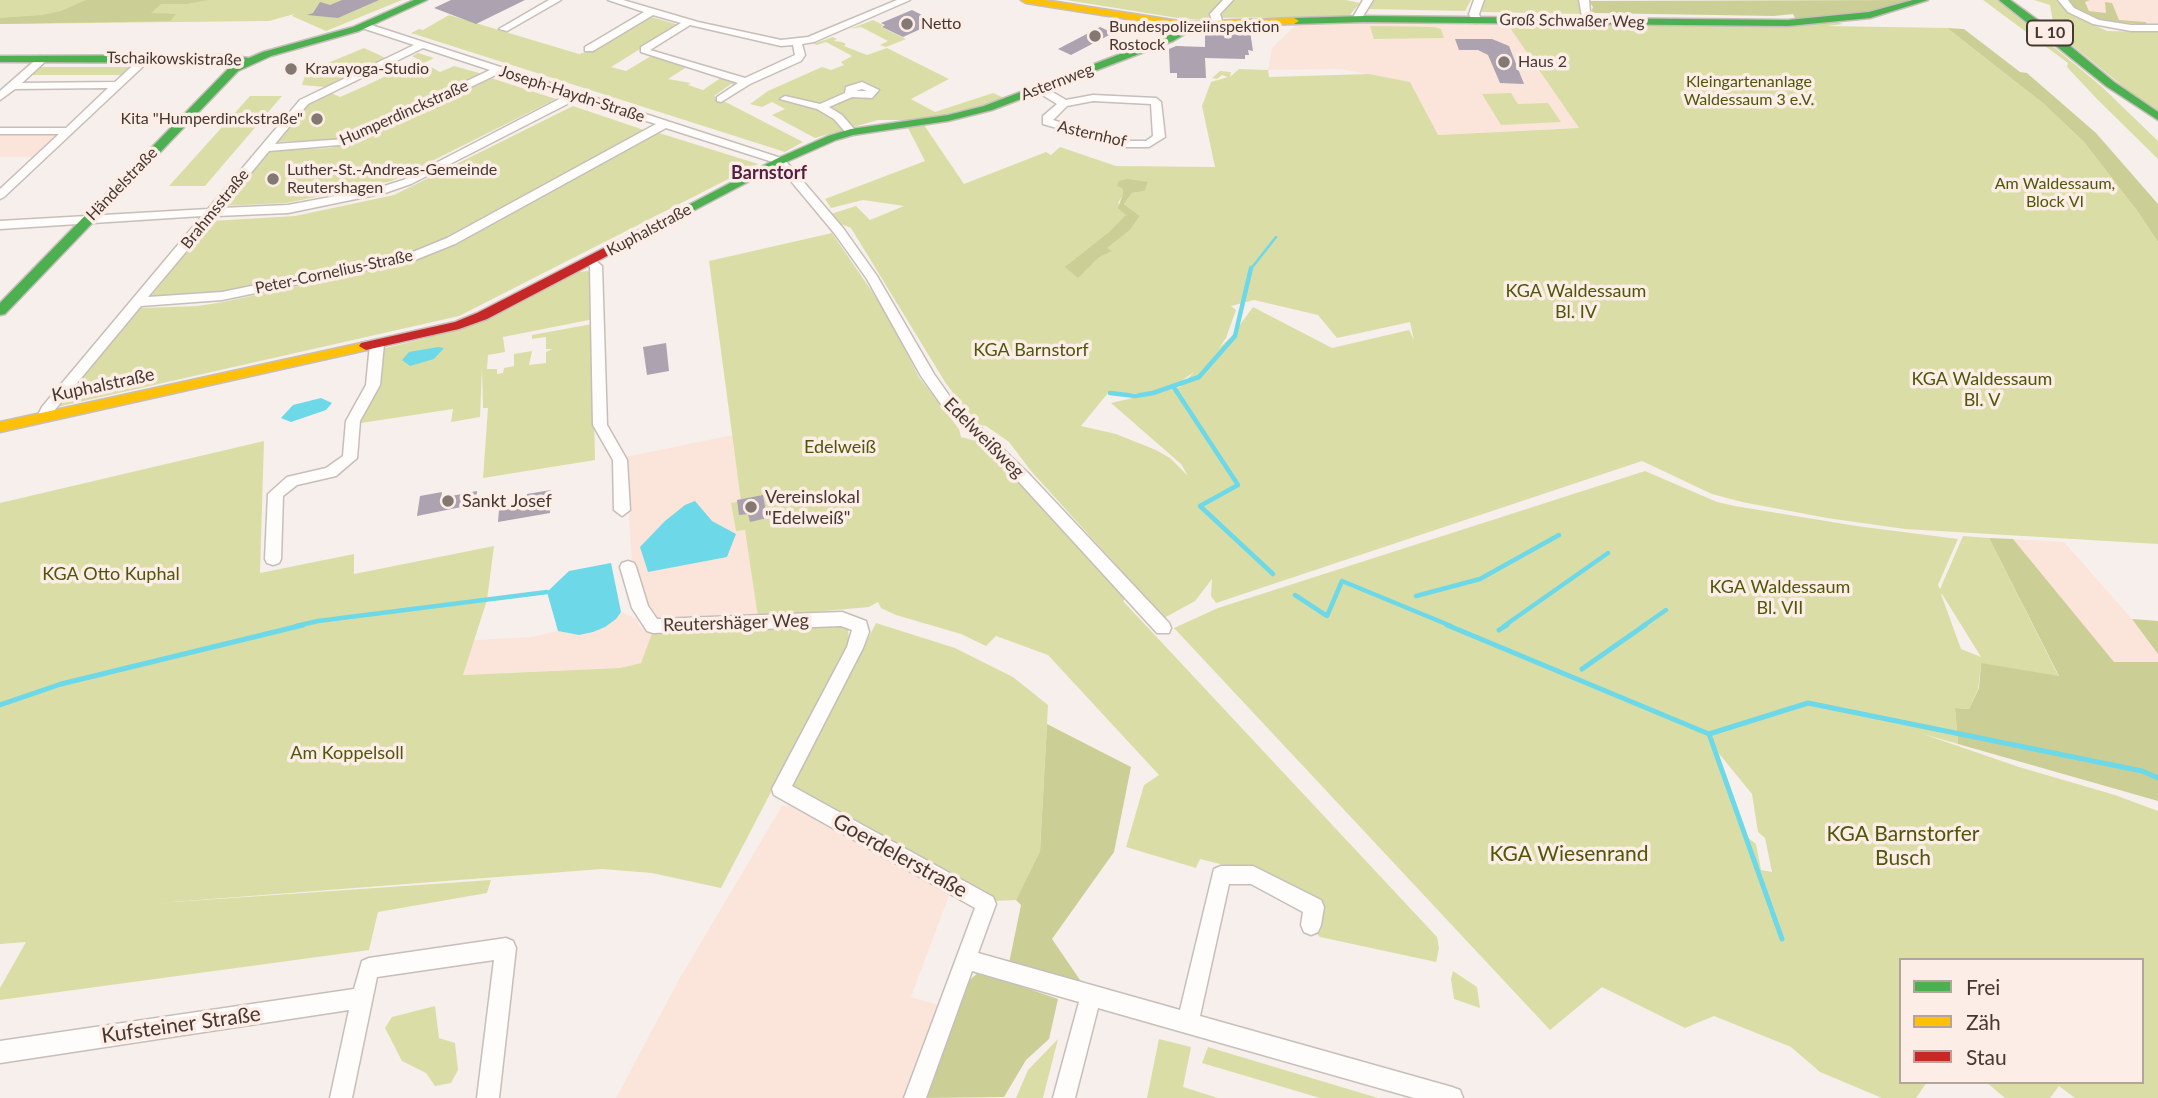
<!DOCTYPE html>
<meta charset="utf-8">
<style>
body{margin:0}
#map{position:relative;width:2158px;height:1098px;overflow:hidden;background:#f7efeb;font-family:Lato,sans-serif}
canvas{display:block}
.legend{position:absolute;left:1899px;top:958px;width:245px;height:126px;box-sizing:border-box;background:#fcede6;border:2px solid #b3a59e;margin:0;padding:9px 12px;list-style:none;font-size:21px;color:#463831}
.legend li{display:flex;align-items:center;gap:14px;height:35px}
.legend b{width:35px;border:2px solid #b3a59e}
</style>
<div id="map">
<canvas width="2158" height="1098"></canvas>
<ul class="legend">
<li><b style="height:9px;background:#4caf50"></b>Frei</li>
<li><b style="height:9px;background:#ffc107"></b>Zäh</li>
<li><b style="height:9px;background:#c62828"></b>Stau</li>
</ul>
</div>
<script>
const context = document.querySelector('canvas').getContext('2d');
context.lineJoin = 'round';
function fillPath(path, color) {
  context.fillStyle = color;
  context.fill(path, 'evenodd');
}
function poly(rows) {
  const path = new Path2D();
  for (const r of rows) {
    path.moveTo(r[0], r[1]);
    for (let i = 2; i < r.length; i += 2) path.lineTo(r[i], r[i + 1]);
  }
  return path;
}
function stroke(path, color, width, dash) {
  context.strokeStyle = color;
  context.lineWidth = width;
  context.lineCap = dash ? 'butt' : 'round';
  context.setLineDash(dash || []);
  context.stroke(path);
}
function label(font, color, halo, rows, align = 'center') {
  context.font = font + ' Lato,sans-serif';
  context.lineWidth = 7;
  context.setLineDash([]);
  context.textBaseline = 'middle';
  context.strokeStyle = halo;
  context.fillStyle = color;
  for (const [text, x, y, turn = 0] of rows) {
    context.save();
    context.translate(x, y);
    context.rotate((+turn || 0) * Math.PI / 180);
    context.textAlign = isNaN(turn) ? turn : align;
    if (halo) context.strokeText(text, 0, 0);
    context.fillText(text, 0, 0);
    context.restore();
  }
}
const built = poly([
 [2068,0,2158,0,2158,26,2104,22],
 [1360,23,1508,25,1579,128,1437,135,1410,82,1340,69,1268,70,1272,48,1296,25],
 [0,131,68,131,40,157,0,157],
 [733,435,758,617,658,621,648,610,632,563,625,457],
 [2013,539,2064,542,2132,619,2158,654,2158,662,2114,662],
 [621,612,637,619,640,628,652,631,705,629,641,663,620,668,462,675,474,640,531,637,558,631,579,635,605,627],
 [794,805,950,893,911,997,938,1005,905,1098,616,1098,681,976,782,806]
]);
const green = poly([
 [0,0,402,0,326,31,292,16,294,14,269,21,0,24],
 [1066,0,1222,0,1212,11,1213,20,1184,19],
 [1233,0,1346,0,1360,3,1349,16,1219,18],
 [1373,0,1471,0,1465,11,1367,9],
 [1485,0,1582,0,1584,14,1481,12],
 [1983,0,1997,0,2101,86,2158,141,2158,159,2097,99,2067,67,2068,63],
 [2034,0,2057,0,2074,16,2107,31,2158,32,2158,115,2055,31,2051,23,2053,22,2050,5],
 [449,15,579,54,593,50,648,16,679,25,611,67,626,71,651,56,687,67,668,79,691,83,688,85,703,90,722,77,734,81,736,85,731,84,714,96,803,142,785,152,411,33,419,29,423,30],
 [873,20,883,25,881,27,906,39,886,47,880,45,888,41,861,27,850,29],
 [1837,22,1843,24,1828,26,1947,28,2044,104,2084,142,2138,212,2158,242,2158,544,1905,529,1827,518,1742,502,1712,494,1642,461,1216,603,1211,596,1212,579,1195,601,1164,618,1031,471,1009,442,986,426,980,425,960,402,945,382,851,228,839,223,831,214,856,206,870,220,904,206,863,200,831,208,825,199,925,161,907,126,924,125,964,184,1046,152,1051,155,1060,147,1116,166,1215,167,1202,106,1211,82,1228,77,1222,75,1217,79,1212,78,1220,71,1231,72,1230,77,1239,69,1268,70,1269,77,1369,74,1410,82,1438,135,1579,128,1508,25,1510,24,1782,27],
 [1148,182,1145,191,1132,193,1124,204,1140,216,1130,230,1106,248,1111,251,1098,258,1108,233,1127,215,1118,203,1123,195,1122,188],
 [1254,300,1318,315,1337,338,1410,322,1414,340,1409,330,1332,348,1253,307,1231,337,1219,348,1226,338,1236,310,1231,306],
 [1194,372,1180,387,1111,403,1181,464,1188,476,1170,458,1156,450,1116,434,1081,426,1108,393,1147,393,1177,384],
 [1370,26,1434,27,1441,29,1444,38,1374,39],
 [833,37,837,39,834,41,842,42,846,44,844,46,867,55,887,48,949,79,911,99,935,112,993,93,1002,97,1001,101,920,120,878,120,815,138,772,115,785,109,772,102,762,107,750,104,768,91,822,67,831,70,844,65,841,62,852,56,826,42,817,45,813,44],
 [364,48,388,59,325,87,302,85,306,72],
 [418,53,434,58,424,63,440,72,454,66,483,74,345,139,275,142,305,105,354,81,357,82,331,93,340,97,365,86,419,60,412,56],
 [37,67,138,67,129,75,28,75],
 [491,78,556,99,392,181,287,203,222,206,269,151,330,148,357,141],
 [1511,93,1518,104,1548,103,1561,122,1501,125,1482,94],
 [250,96,282,96,205,186,169,186],
 [573,106,644,130,441,240,413,252,219,294,148,300,211,221,295,216,394,195],
 [656,132,758,164,459,316,57,407,140,308,198,306,223,302,401,264,435,252],
 [832,233,886,312,919,377,959,429,961,437,976,441,1063,528,1127,597,1123,601,1437,937,1439,948,1436,962,1320,937,1317,934,1321,905,1257,873,1200,859,1196,868,1126,847,1144,785,1159,775,1048,655,996,636,986,646,961,634,896,615,881,608,878,602,869,607,758,617,745,530,736,531,731,503,741,501,709,261],
 [588,271,593,273,594,319,503,337,505,352,488,355,487,369,497,369,497,374,503,373,504,368,514,366,514,354,532,351,529,365,546,363,546,352,552,349,546,349,546,337,532,339,532,335,592,324,595,460,483,478,488,408,483,408,482,366,480,417,451,422,453,409,361,423,358,421,382,349,426,338,577,272],
 [264,441,260,573,354,554,354,574,494,546,487,600,463,675,620,668,641,663,653,631,844,626,848,630,849,640,845,650,721,888,652,873,602,869,159,903,491,880,487,893,378,912,369,950,0,1000,0,988,26,942,0,944,0,503],
 [1645,471,1717,502,1735,506,1856,526,1958,539,1938,585,1940,589,1963,536,1989,538,2059,677,1981,664,1978,689,1969,709,1955,708,1958,744,1923,734,2019,767,2115,795,2158,811,2158,1098,2075,1098,2059,1086,2050,1098,2005,1098,1986,1082,2142,1082,2142,960,1901,960,1901,1082,1927,1082,1916,1098,1882,1098,1820,1072,1791,1047,1714,1016,1685,1028,1602,987,1550,1030,1174,628,1218,608],
 [1941,594,1942,594,1981,657,1961,649],
 [1716,750,1752,794,1758,832,1765,838,1772,872,1761,870,1756,844,1743,834],
 [876,623,955,648,1013,677,1048,705,1040,851,1016,900,993,901,791,788],
 [1453,971,1477,987,1480,1008,1454,999,1451,979],
 [435,1006,439,1038,455,1043,458,1070,451,1083,435,1086,426,1073,402,1061,385,1028,392,1017],
 [1058,1039,1043,1098,1016,1098,1028,1070],
 [1159,1039,1191,1047,1183,1087,1218,1098,1147,1098],
 [1208,1047,1378,1098,1320,1098,1202,1063]
]);
const forest = poly([
 [86,0,208,0,187,4,161,4,151,13,176,14,170,21,0,24,0,18,42,15,61,11],
 [1913,0,1869,12,1789,20,1795,18,1793,14,1774,16,1594,13,1591,12,1593,7,1589,1],
 [2068,0,2090,0,2085,2,2089,11,2106,13,2105,2,2112,3,2119,20,2146,22,2147,25,2092,19,2081,14],
 [1947,28,1964,29,2020,72,2027,73,2096,133,2158,204,2158,242,2138,212,2084,142,2044,104],
 [1127,179,1148,182,1145,191,1132,193,1124,204,1140,216,1130,230,1107,248,1112,251,1098,258,1078,278,1065,267,1108,233,1126,215,1118,208,1123,194,1122,188,1117,186,1119,181],
 [1989,538,2013,539,2114,662,2158,662,2158,801,1958,744,1955,708,1969,709,1979,688,1981,663,2059,676],
 [2132,619,2158,621,2158,654],
 [1047,724,1131,767,1114,852,1052,939,1091,996,1007,973,1021,905,1016,900,1040,851],
 [979,972,1058,999,1049,1039,1026,1060,1004,1097,921,1098,960,988]
]);
const water = poly([
 [438,347,444,348,434,359,410,366,402,360,409,352],
 [321,398,332,403,326,410,291,422,281,418,293,405],
 [695,501,712,521,736,534,727,557,648,572,640,547,665,521,685,505],
 [611,563,621,612,616,619,605,627,593,632,579,635,558,631,547,592,569,571]
]);
const streamFar2 = poly([
 [1250,270,1276,237]
]);
const streamFar1 = poly([
 [1173,386,1238,485,1200,506,1273,574],
 [1110,393,1135,396,1153,393,1199,377,1235,336,1251,268],
 [1295,595,1327,616,1342,581,1451,626],
 [1416,596,1480,579,1559,535],
 [296,626,318,621,547,592],
 [1504,626,1608,553],
 [1643,626,1666,610]
]);
const stream = poly([
 [1447,625,1709,734],
 [1499,630,1507,625],
 [1582,669,1645,625],
 [0,705,61,684,303,625],
 [1782,939,1709,734,1808,703,2142,771,2158,778]
]);
const building = poly([
 [342,0,379,0,338,18,307,15,313,13,320,2,330,5],
 [451,0,525,0,476,24,434,8],
 [912,10,936,22,903,37,882,27,885,25,881,23],
 [1100,27,1113,33,1071,55,1058,49],
 [1205,31,1250,31,1253,51,1248,50,1249,55,1245,55,1245,59,1205,58,1206,78,1177,78,1177,73,1170,73,1169,49,1176,46,1205,47],
 [1455,39,1492,39,1509,46,1524,84,1500,83,1488,55,1478,50,1459,50],
 [666,343,669,371,647,375,643,347],
 [551,490,550,513,498,522,499,510,527,505,527,494],
 [477,491,476,504,417,516,420,496,442,492,441,498],
 [763,495,767,518,750,522,748,514,739,515,737,500]
]);
const street = poly([
 [549,0,561,0,507,31,499,29,549,0],
 [608,0,623,0,698,22,781,40,808,37,897,0,910,0,814,42,802,44,805,55,801,61,750,84,721,102,717,101,717,97,738,83,641,52,641,47,681,23,653,15,593,51,585,51,585,47,644,12,608,0],
 [690,25,781,46,793,45,795,55,745,78,650,50,690,25],
 [1223,0,1233,0,1220,14,1223,24,1218,27,1213,24,1210,14,1223,0],
 [1363,0,1373,0,1360,21,1354,21,1352,19,1363,0],
 [1474,0,1484,0,1479,14,1481,20,1476,23,1473,22,1469,14,1474,0],
 [1579,0,1589,0,1591,24,1583,22,1579,0],
 [2058,0,2068,0,2074,8,2099,20,2131,25,2158,25,2158,31,2131,31,2093,24,2068,12,2058,0],
 [365,23,784,159,843,228,877,276,934,374,953,401,1028,473,1169,623,1171,628,1169,633,1157,633,1018,481,943,407,921,376,867,279,835,234,776,163,666,128,455,244,415,260,222,300,141,306,53,412,49,420,39,420,37,417,42,407,202,216,0,229,0,221,208,209,300,100,414,45,362,28,360,26,365,23],
 [423,48,490,70,345,139,275,144,308,104,423,48],
 [500,73,567,95,403,180,378,188,288,205,222,208,269,151,351,144,500,73],
 [577,99,656,124,447,238,408,254,222,292,148,297,216,216,288,213,385,193,411,184,577,99],
 [40,56,49,58,22,83,115,82,143,56,152,58,4,197,0,199,0,189,59,134,0,134,0,128,66,128,108,88,15,89,0,100,0,91,40,56],
 [862,82,879,90,872,98,852,97,829,107,842,115,855,130,855,134,851,135,847,134,834,119,817,109,780,99,785,96,820,104,845,93,846,87,862,82],
 [862,89,867,91,856,91,862,89],
 [1036,87,1044,87,1066,100,1093,95,1156,98,1161,102,1165,137,1149,147,1122,147,1043,124,1043,116,1057,104,1036,91,1036,87],
 [1093,101,1151,104,1153,136,1146,141,1123,141,1053,120,1067,106,1093,101],
 [590,256,602,266,607,425,627,460,630,510,622,516,614,510,613,460,593,425,590,267,584,260,590,256],
 [377,340,384,344,380,385,360,421,357,458,336,476,297,485,283,496,281,559,279,563,273,565,267,563,265,559,268,494,287,477,326,468,343,456,346,421,366,385,370,344,377,340],
 [628,561,634,563,636,567,648,606,657,619,842,612,866,621,869,632,863,648,792,786,993,897,996,904,978,953,1180,1010,1214,869,1221,866,1253,866,1321,900,1324,907,1321,925,1318,932,1311,935,1304,932,1301,925,1303,912,1251,884,1229,884,1200,1016,1452,1087,1460,1090,1463,1098,1414,1098,1098,1008,1075,1098,1053,1098,1079,1002,972,971,926,1098,904,1098,975,908,774,795,772,789,847,647,852,630,841,626,653,633,647,631,632,608,620,567,622,563,628,561],
 [506,938,513,941,516,948,499,1098,477,1098,494,960,377,977,352,1098,330,1098,349,1010,0,1063,0,1041,354,989,362,961,369,958,506,938]
]);
const fast = poly([
 [414,0,427,0,359,31,271,56,238,71,5,314,0,315,0,303,230,67,239,63,0,62,0,56,224,55,249,58,263,52,353,27,414,0],
 [1913,0,1928,0,1870,18,1788,26,1364,22,1294,24,1289,21,1294,18,1364,16,1788,20,1869,12,1913,0],
 [1999,0,2010,0,2046,26,2114,82,2158,112,2158,120,2106,86,1999,0],
 [1185,22,1190,25,1185,34,1173,41,992,110,948,121,853,135,836,140,784,163,649,234,645,235,639,231,776,159,828,136,851,129,948,115,984,106,1165,37,1176,32,1182,23,1185,22]
]);
const slow = poly([
 [1021,0,1044,0,1185,22,1294,18,1299,21,1294,24,1185,28,1026,3,1021,0],
 [366,342,371,343,371,349,0,432,0,422,366,342]
]);
const jam = poly([
 [645,227,651,231,649,234,487,319,459,329,366,350,359,346,361,343,455,322,477,313,645,227]
]);
const markers = [
 [907,24,7,"#847872"],
 [1095,36,7,"#847872"],
 [1504,62,7,"#847872"],
 [291,69,7,"#847872"],
 [317,119,7,"#847872"],
 [273,179,7,"#847872"],
 [448,501,7,"#847872"],
 [751,507,7,"#847872"]
];
const farStreetnames = [
 ["Groß Schwaßer Weg",1572,21,1],
 ["Tschaikowskistraße",174,59,1],
 ["Asternweg",1057,82,-21],
 ["Joseph-Haydn-Straße",572,94,18],
 ["Humperdinckstraße",404,113,-24],
 ["Asternhof",1092,134,13],
 ["Händelstraße",122,184,-46],
 ["Brahmsstraße",215,209,-51],
 ["Kuphalstraße",649,230,-28],
 ["Peter-Cornelius-Straße",334,272,-12]
];
const farPoinames = [
 ["Netto",921,24],
 ["Bundespolizeiinspektion",1109,27],
 ["Rostock",1109,45],
 ["Haus 2",1518,62],
 ["Kravayoga-Studio",305,69],
 ["Kita \"Humperdinckstraße\"",303,119,"right"],
 ["Luther-St.-Andreas-Gemeinde",287,170],
 ["Reutershagen",287,188]
];
const shields = [
 [2050,33,46]
];
const shieldNames = [
 ["L 10",2050,33]
];
const farParknames = [
 ["Kleingartenanlage",1749,82],
 ["Waldessaum 3 e.V.",1749,100],
 ["Am Waldessaum,",2055,184],
 ["Block VI",2055,202]
];
const farQuarternames = [
 ["Barnstorf",769,173]
];
const parkNames = [
 ["KGA Waldessaum",1576,291],
 ["Bl. IV",1576,312],
 ["KGA Barnstorf",1031,350],
 ["KGA Waldessaum",1982,379],
 ["Bl. V",1982,400],
 ["Edelweiß",840,447],
 ["KGA Otto Kuphal",111,574],
 ["KGA Waldessaum",1780,587],
 ["Bl. VII",1780,608],
 ["Am Koppelsoll",347,753]
];
const streetNames = [
 ["Kuphalstraße",103,385,-12],
 ["Edelweißweg",984,438,45],
 ["Reutershäger Weg",736,623,-2]
];
const poiNames = [
 ["Vereinslokal",765,497],
 ["\"Edelweiß\"",765,518],
 ["Sankt Josef",462,501]
];
const nearParknames = [
 ["KGA Barnstorfer",1903,834],
 ["Busch",1903,858],
 ["KGA Wiesenrand",1569,854]
];
const nearStreetnames = [
 ["Goerdelerstraße",900,856,29],
 ["Kufsteiner Straße",181,1025,-8]
];
fillPath(built, '#fbe5da');
fillPath(green, '#dadea6');
fillPath(forest, '#cbcf95');
fillPath(water, '#6cd8e8');
stroke(streamFar2, '#6cd8e8', 2.5);
stroke(streamFar1, '#6cd8e8', 4.5);
stroke(stream, '#6cd8e8', 5);
fillPath(building, '#aca2b0');
stroke(street, '#c7beb9', 3);
stroke(fast, '#c7beb9', 3);
stroke(slow, '#c7beb9', 3);
stroke(jam, '#c7beb9', 3);
fillPath(street, '#fefdfc');
fillPath(fast, '#4caf50');
fillPath(slow, '#ffc107');
fillPath(jam, '#c62828');
for (const [x, y, r, color] of markers) {
  const dot = new Path2D();
  dot.arc(x, y, r, 0, 2 * Math.PI);
  context.fillStyle = color;
  context.fill(dot);
  stroke(dot, '#fcede6', 2.5);
}
label('16px', '#463831', '#fcede6', farStreetnames);
label('16px', '#463831', '#fcede6', farPoinames, 'left');
for (const [x, y, w] of shields) {
  const box = new Path2D();
  box.roundRect(x - w / 2, y - 12.5, w, 25, 5);
  context.fillStyle = '#fcede6';
  context.fill(box);
  stroke(box, '#463831', 2);
}
label('bold 16px', '#463831', null, shieldNames);
label('16px', '#4f5608', '#fcede6', farParknames);
label('bold 18px', '#571c42', '#fcede6', farQuarternames);
label('18px', '#4f5608', '#fcede6', parkNames);
label('18px', '#463831', '#fcede6', streetNames);
label('18px', '#463831', '#fcede6', poiNames, 'left');
label('21px', '#4f5608', '#fcede6', nearParknames);
label('21px', '#463831', '#fcede6', nearStreetnames);
</script>
